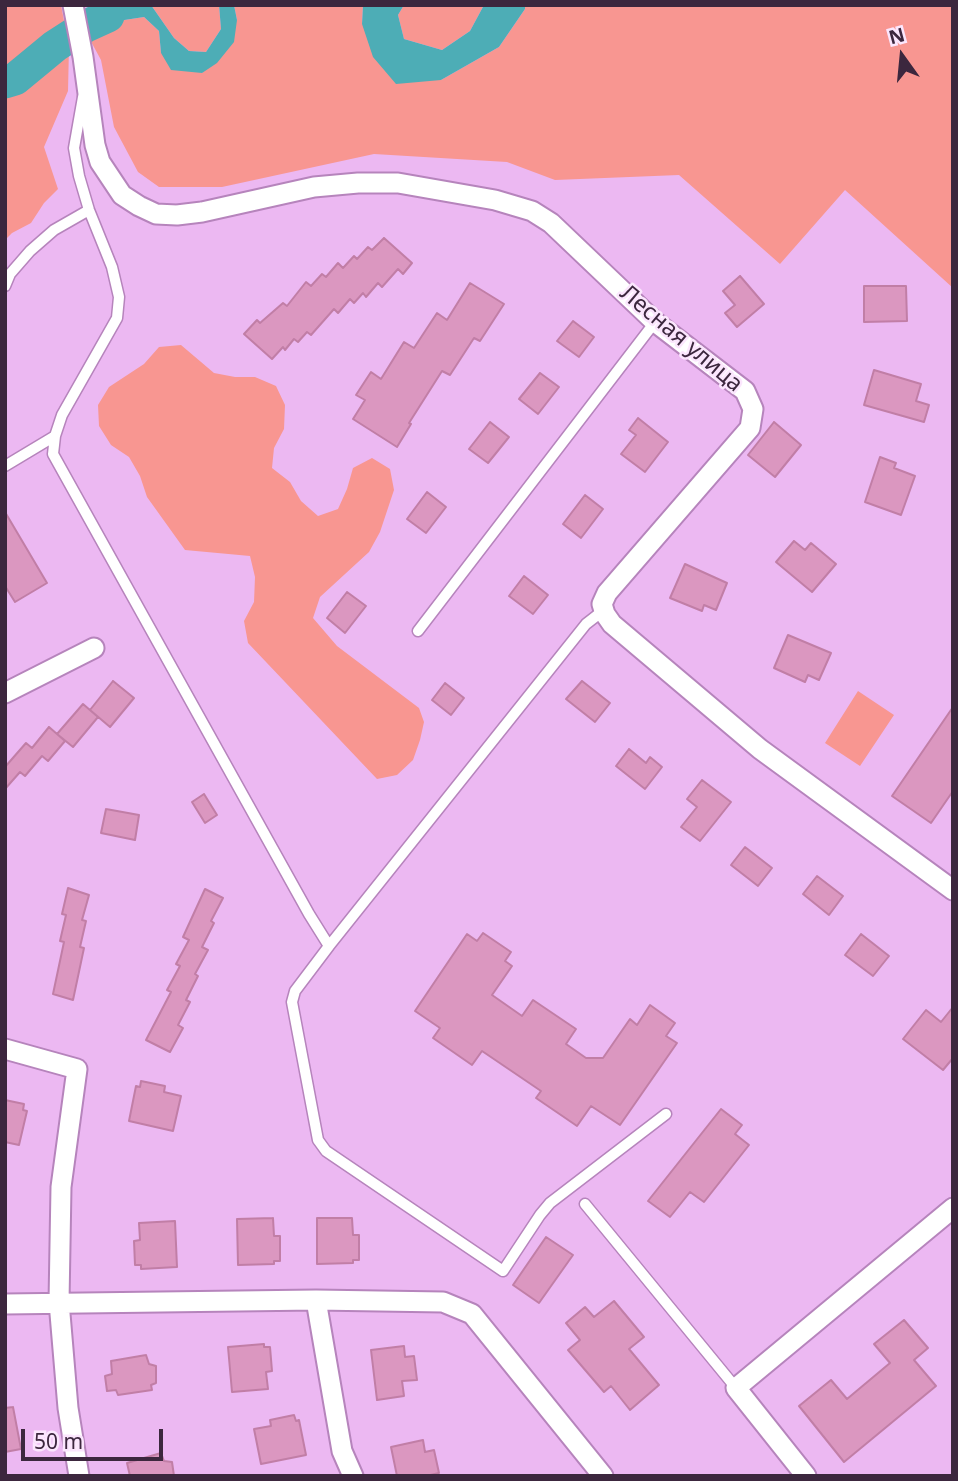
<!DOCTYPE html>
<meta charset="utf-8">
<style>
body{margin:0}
#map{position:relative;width:958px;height:1481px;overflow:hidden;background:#ecb8f2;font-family:"Noto Sans",sans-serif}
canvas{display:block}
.frame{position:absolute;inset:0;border:7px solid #3c273e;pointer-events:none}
.north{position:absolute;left:867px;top:21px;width:70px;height:70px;-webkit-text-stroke:5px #fbe6fd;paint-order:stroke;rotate:345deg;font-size:19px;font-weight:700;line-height:28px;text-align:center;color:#3c273e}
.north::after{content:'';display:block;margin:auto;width:24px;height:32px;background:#3c273e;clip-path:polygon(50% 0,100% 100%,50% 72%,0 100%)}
.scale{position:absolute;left:21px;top:1429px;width:142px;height:32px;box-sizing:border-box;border:4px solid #3c273e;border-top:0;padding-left:9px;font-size:21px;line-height:24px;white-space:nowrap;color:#3c273e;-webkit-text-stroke:5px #fbe6fd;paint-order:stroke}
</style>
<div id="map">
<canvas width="958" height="1481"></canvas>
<div class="frame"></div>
<div class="north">N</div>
<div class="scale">50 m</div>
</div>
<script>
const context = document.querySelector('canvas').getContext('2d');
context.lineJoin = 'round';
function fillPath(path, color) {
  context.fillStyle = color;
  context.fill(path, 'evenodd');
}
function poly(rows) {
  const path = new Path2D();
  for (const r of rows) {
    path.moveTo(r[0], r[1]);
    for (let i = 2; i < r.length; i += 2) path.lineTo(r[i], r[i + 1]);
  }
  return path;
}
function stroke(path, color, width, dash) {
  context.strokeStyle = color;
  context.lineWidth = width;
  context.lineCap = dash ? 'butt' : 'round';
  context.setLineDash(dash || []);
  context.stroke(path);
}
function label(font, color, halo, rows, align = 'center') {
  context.font = font + ' "Noto Sans",sans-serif';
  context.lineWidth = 5;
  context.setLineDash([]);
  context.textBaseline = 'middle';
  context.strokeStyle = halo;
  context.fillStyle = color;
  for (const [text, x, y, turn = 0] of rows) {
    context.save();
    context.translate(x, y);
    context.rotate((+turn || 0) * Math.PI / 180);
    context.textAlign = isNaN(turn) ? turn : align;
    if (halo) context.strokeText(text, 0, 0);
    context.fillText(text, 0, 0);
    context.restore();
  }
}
const green = poly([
 [5,5,61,5,69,47,68,91,44,147,58,189,44,203,31,223,12,233,5,240],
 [151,5,219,5,221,29,206,52,189,51,174,38],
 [234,5,363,5,362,24,441,80,499,47,525,9,525,5,953,5,953,288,845,190,780,264,679,175,555,180,507,162,374,154,222,187,159,187,138,172,114,127,101,60,88,36,118,21,144,17,159,31,161,53,202,73,237,20],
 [404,5,484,5,470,31,442,50,404,39,398,15],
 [181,345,214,373,235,377,255,377,276,386,285,405,284,429,274,448,272,468,290,482,301,501,318,516,338,509,347,489,353,468,372,458,390,469,394,490,380,532,369,552,320,597,313,618,337,646,419,708,424,722,420,740,413,760,397,775,377,779,248,643,244,621,254,602,255,577,250,556,185,550,147,497,140,476,129,457,111,445,99,426,98,405,109,387,144,364,159,347],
 [858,691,894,715,860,766,825,743]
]);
const water = poly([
 [102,5,151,5,174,38,189,51,206,52,221,29,219,5,234,5,237,20,234,42,217,63,202,73,171,70,161,53,159,31,144,17,118,21,88,36,86,16],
 [363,5,404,5,398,15,404,39,442,50,470,31,484,5,525,5,525,9,499,47,441,80,396,84,373,57,362,24]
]);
const river = poly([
 [5,82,15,79,55,46,86,26,108,16]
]);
const building = poly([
 [384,238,412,263,403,274,398,269,382,287,378,283,366,297,363,293,354,303,350,299,338,313,334,309,311,335,307,332,298,342,294,339,285,350,283,347,272,359,244,334,257,320,260,323,283,303,287,306,306,282,311,286,322,274,326,277,338,263,343,268,354,256,357,259,368,247,372,250,384,238],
 [740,276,764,304,737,327,725,313,735,305,723,291,740,276],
 [470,283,504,304,480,341,474,338,450,375,442,371,409,423,411,424,397,447,353,419,365,400,356,395,371,372,381,379,404,342,414,348,437,313,447,320,470,283],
 [864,286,906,286,907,321,864,322,864,286],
 [573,321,594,337,579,357,557,341,573,321],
 [874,370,921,384,916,401,929,405,924,422,864,405,874,370],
 [540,373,559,387,538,414,519,399,540,373],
 [638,418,668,442,645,472,621,454,636,435,629,430,638,418],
 [490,422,509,437,488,463,469,449,490,422],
 [774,422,801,445,775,477,748,455,774,422],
 [880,457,896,463,894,468,915,476,901,515,865,502,880,457],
 [427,492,446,507,426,533,407,519,427,492],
 [585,495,603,509,581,538,563,524,585,495],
 [5,512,47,583,15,602,5,586,5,512],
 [794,541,805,550,811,543,836,564,812,592,776,562,794,541],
 [685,564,727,583,716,610,704,605,702,611,670,598,685,564],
 [524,576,548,595,533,614,509,596,524,576],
 [347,592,366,606,345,633,327,618,347,592],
 [788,635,831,653,819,680,808,675,805,682,774,668,788,635],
 [113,681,134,698,110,727,90,710,113,681],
 [582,681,610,703,595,722,566,699,582,681],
 [445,683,464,698,451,715,432,700,445,683],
 [83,704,98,717,73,747,57,734,83,704],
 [953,707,953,791,931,823,892,796,953,707],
 [49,727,65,741,48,761,42,756,25,776,20,772,5,789,5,767,26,743,32,748,49,727],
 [629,749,646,763,650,757,662,767,645,789,616,766,629,749],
 [702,780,731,802,700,841,681,827,697,807,687,799,702,780],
 [204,794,217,815,205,823,192,802,204,794],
 [106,809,139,815,135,840,101,833,106,809],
 [745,847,772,868,758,886,731,865,745,847],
 [817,876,843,896,829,915,803,894,817,876],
 [68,888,89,895,82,920,86,921,80,947,84,948,73,1000,53,994,64,942,60,941,66,915,62,914,68,888],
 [205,889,223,898,211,921,214,923,202,947,208,950,195,974,198,976,186,1000,190,1002,178,1025,183,1028,170,1052,146,1040,171,992,167,990,180,966,176,964,189,940,183,937,205,889],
 [483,933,511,952,505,961,512,966,492,995,522,1016,533,1000,576,1029,566,1044,586,1058,603,1058,630,1019,637,1025,650,1005,675,1023,666,1036,677,1043,620,1125,591,1106,577,1126,536,1098,541,1091,482,1051,472,1065,433,1038,440,1028,415,1011,467,934,477,941,483,933],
 [861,934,889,956,873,976,845,955,861,934],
 [953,1007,953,1058,943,1070,903,1039,926,1010,941,1022,953,1007],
 [141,1081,165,1086,164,1092,181,1096,173,1131,129,1121,136,1086,140,1087,141,1081],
 [5,1100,24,1104,23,1110,27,1111,19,1145,5,1142,5,1100],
 [721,1109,742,1125,735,1134,749,1145,704,1202,690,1192,670,1217,648,1201,721,1109],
 [273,1218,274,1236,280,1236,280,1261,274,1261,274,1264,238,1265,237,1219,273,1218],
 [317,1218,352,1218,353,1235,359,1235,359,1260,353,1260,353,1263,317,1264,317,1218],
 [175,1221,177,1267,141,1269,141,1265,135,1265,134,1241,140,1240,139,1223,175,1221],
 [546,1237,573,1255,539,1303,513,1285,546,1237],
 [614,1301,644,1337,629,1349,659,1385,630,1410,611,1386,604,1392,568,1350,580,1340,566,1323,585,1307,594,1317,614,1301],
 [904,1320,928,1348,914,1360,936,1386,844,1462,799,1406,831,1380,847,1399,890,1363,874,1344,904,1320],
 [264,1344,264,1347,270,1347,272,1371,266,1372,268,1389,232,1392,228,1347,264,1344],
 [404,1346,405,1357,414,1356,417,1380,402,1381,404,1396,377,1400,371,1350,404,1346],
 [146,1355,149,1364,156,1366,156,1383,151,1385,152,1390,118,1395,116,1390,107,1391,105,1376,112,1374,111,1361,146,1355],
 [13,1407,21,1449,5,1452,5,1408,13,1407],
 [294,1415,296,1421,299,1420,306,1455,261,1464,254,1429,271,1426,270,1420,294,1415],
 [423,1440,425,1452,434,1450,439,1473,426,1476,397,1476,391,1447,423,1440],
 [161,1453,164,1461,172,1462,174,1476,130,1476,127,1463,161,1453]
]);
const service = poly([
 [83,97,74,148,79,176,89,210,112,267,119,297,117,318,62,415,55,436,53,454,309,914,329,946,295,991,292,1002,318,1140,326,1151,503,1271,540,1215,550,1203,666,1114],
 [5,286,10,274,30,251,54,230,89,210],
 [5,466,55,436],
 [418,631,655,322],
 [329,946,586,624,604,610],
 [585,1204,736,1388]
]);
const minor = poly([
 [73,5,83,57,95,145,100,162,122,195,139,206,156,214,177,215,202,212,314,187,358,183,398,183,495,200,532,211,551,223,655,322,745,391,753,409,750,428,607,593,602,604,605,614,612,624,760,749,953,890],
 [5,693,94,648],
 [5,1049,77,1069,61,1187,59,1302,68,1408,79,1476],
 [316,1300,342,1451,353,1476],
 [5,1304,316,1300,443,1302,472,1314,603,1476],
 [806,1476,736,1388,953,1208]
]);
const streetNames = [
 ["Лесная улица",681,339,40]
];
fillPath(green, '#f89691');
fillPath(water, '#4dadb6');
stroke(river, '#4dadb6', 33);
fillPath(building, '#db97c0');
stroke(building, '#c17ea6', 2);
stroke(service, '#b684bc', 13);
stroke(minor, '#b684bc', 23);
stroke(service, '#fff', 10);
stroke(minor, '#fff', 19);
label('23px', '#3c273e', '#fbe6fd', streetNames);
</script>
